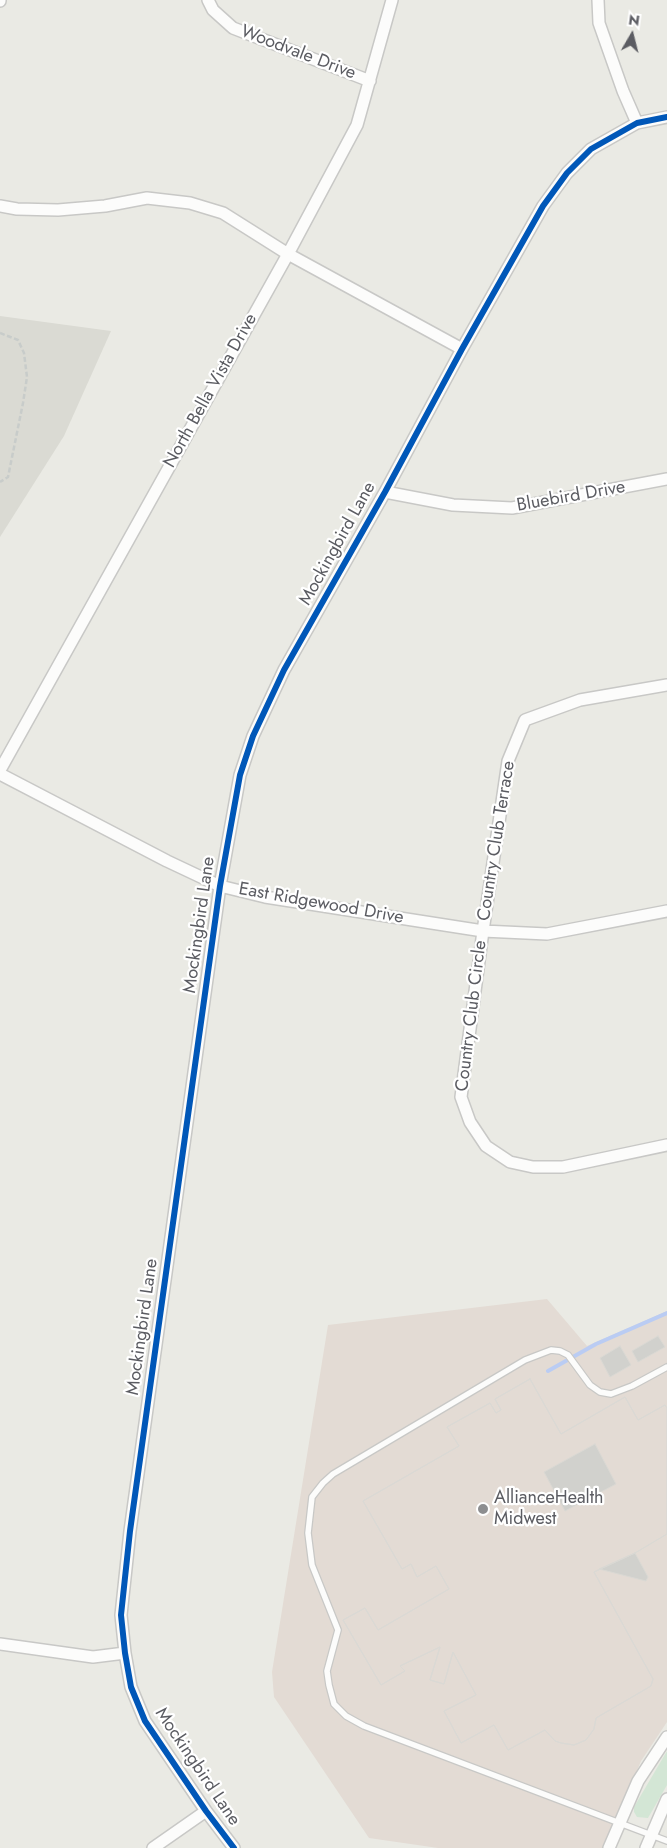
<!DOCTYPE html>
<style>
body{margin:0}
#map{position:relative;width:667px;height:1848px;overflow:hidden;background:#eaeae4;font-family:Jost,sans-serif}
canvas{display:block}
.north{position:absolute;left:607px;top:10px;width:50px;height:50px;-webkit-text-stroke:4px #fff;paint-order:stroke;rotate:8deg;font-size:14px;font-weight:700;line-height:20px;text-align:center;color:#5b5c62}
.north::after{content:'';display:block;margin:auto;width:18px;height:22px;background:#5b5c62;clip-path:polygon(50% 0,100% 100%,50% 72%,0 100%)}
</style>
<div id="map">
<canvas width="667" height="1848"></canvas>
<div class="north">N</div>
</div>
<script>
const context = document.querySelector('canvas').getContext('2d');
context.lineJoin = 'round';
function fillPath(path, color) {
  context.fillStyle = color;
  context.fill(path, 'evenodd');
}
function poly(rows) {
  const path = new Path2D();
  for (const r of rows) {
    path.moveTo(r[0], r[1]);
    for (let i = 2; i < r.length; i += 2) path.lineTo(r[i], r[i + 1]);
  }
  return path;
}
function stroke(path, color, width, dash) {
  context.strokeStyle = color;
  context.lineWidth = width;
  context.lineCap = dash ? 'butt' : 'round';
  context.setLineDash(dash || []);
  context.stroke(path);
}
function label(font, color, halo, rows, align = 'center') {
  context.font = font + ' Jost,sans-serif';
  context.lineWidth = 4.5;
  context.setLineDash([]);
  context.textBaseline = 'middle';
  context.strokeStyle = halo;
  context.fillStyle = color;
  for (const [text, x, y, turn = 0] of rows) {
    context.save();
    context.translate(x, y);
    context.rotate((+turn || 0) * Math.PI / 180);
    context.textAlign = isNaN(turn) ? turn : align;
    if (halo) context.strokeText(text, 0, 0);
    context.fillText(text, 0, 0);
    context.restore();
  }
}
const education = poly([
 [0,316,111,331,64,436,0,537]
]);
const medical = poly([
 [547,1299,587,1346,667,1311,667,1722,641,1761,605,1848,438,1848,369,1838,274,1697,272,1672,328,1325]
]);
const green = poly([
 [667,1751,667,1785,648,1818,637,1817,634,1812,634,1807]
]);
const stream = poly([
 [548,1371,596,1344,667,1313]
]);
const building = poly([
 [658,1336,665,1347,638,1362,632,1351,658,1336],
 [620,1346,631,1365,610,1377,600,1358,620,1346],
 [530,1379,561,1434,625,1397,638,1420,665,1405,667,1408,667,1534,635,1553,594,1572,653,1679,651,1686,596,1718,594,1729,586,1740,574,1745,561,1743,555,1741,545,1730,508,1750,494,1725,461,1743,444,1711,476,1695,453,1652,444,1684,430,1680,440,1647,400,1666,405,1671,381,1685,343,1620,365,1608,378,1630,449,1589,436,1566,417,1577,411,1564,402,1569,363,1501,459,1446,447,1427,490,1403,496,1413,501,1410,495,1399,530,1379],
 [595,1444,616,1484,565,1511,544,1472,595,1444],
 [530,1379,561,1434,625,1397,638,1420,665,1405,667,1408,667,1534,635,1553,594,1572,653,1679,651,1686,596,1718,594,1729,586,1740,574,1745,561,1743,555,1741,545,1730,508,1750,494,1725,461,1743,444,1711,476,1695,453,1652,444,1684,430,1680,440,1647,400,1666,405,1671,381,1685,343,1620,365,1608,378,1630,449,1589,436,1566,417,1577,411,1564,402,1569,363,1501,459,1446,447,1427,490,1403,496,1413,501,1410,495,1399,530,1379],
 [635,1553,648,1577,646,1581,599,1569,635,1553]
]);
const path = poly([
 [0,333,18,340,24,353,27,377,23,403,8,477,0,482]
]);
const lane = poly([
 [667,1367,632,1386,611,1394,600,1392,590,1385,568,1355,560,1351,551,1350,525,1360,333,1474,323,1483,312,1497,308,1533,312,1565,338,1630,327,1671,329,1685,334,1704,346,1716,364,1726,667,1841]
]);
const street = poly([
 [208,0,213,10,233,28,370,81],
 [598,0,599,23,623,91,637,123],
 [0,1,0,0],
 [0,206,17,209,58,210,105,206,147,198,190,203,223,213,288,254,462,349],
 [385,492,453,505,512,508,667,479],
 [667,685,580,700,525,720,508,761,483,931,461,1097,470,1122,486,1146,510,1162,533,1167,563,1167,667,1145],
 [0,770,288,254,357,125,392,0],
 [0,774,167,861,220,886,265,897,483,931,547,934,667,911],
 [0,1644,93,1657,125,1653],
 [153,1848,206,1811],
 [234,1848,206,1811,145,1721,131,1687,125,1653,121,1615,130,1531,220,886,240,775,253,736,284,670,385,492,462,349,543,206,567,173,591,149,637,123,667,117],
 [609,1848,638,1781,667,1737],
 [646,1848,667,1799]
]);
const cycleway = poly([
 [234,1848,206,1811,145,1721,131,1687,125,1653,121,1615,130,1531,220,886,240,775,253,736,284,670,385,492,462,349,543,206,567,173,591,149,637,123,667,117]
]);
const markers = [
 [483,1509,6,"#8d8e90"]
];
const streetNames = [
 ["Woodvale Drive",298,53,21],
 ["North Bella Vista Drive",211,391,-61],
 ["Bluebird Drive",571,497,-10],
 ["Mockingbird Lane",338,544,-61],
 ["Country Club Terrace",497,841,-81],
 ["East Ridgewood Drive",321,904,10],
 ["Mockingbird Lane",200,925,-82],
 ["Country Club Circle",472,1016,-83],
 ["Mockingbird Lane",143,1327,-82],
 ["Mockingbird Lane",197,1767,56]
];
const poiNames = [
 ["AllianceHealth",494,1499],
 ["Midwest",494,1520]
];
fillPath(education, '#dadad3');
fillPath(medical, '#e3dbd4');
fillPath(green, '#d3e6d5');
stroke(stream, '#baccf3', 4);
fillPath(building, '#d1d1cd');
stroke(building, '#dad9d4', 1);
stroke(lane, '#c8c8c6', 8);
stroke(street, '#c8c8c6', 14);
stroke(path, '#c8ccca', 2.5, [5, 2.5]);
stroke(lane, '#fcfcfb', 5.5);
stroke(street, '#fcfcfb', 11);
stroke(cycleway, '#0057b8', 6);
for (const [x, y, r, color] of markers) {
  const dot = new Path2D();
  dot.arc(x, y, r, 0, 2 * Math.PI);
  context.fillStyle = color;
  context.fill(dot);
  stroke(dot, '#fff', 2);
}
label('18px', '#5b5c62', '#fff', streetNames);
label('18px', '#5b5c62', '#fff', poiNames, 'left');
</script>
